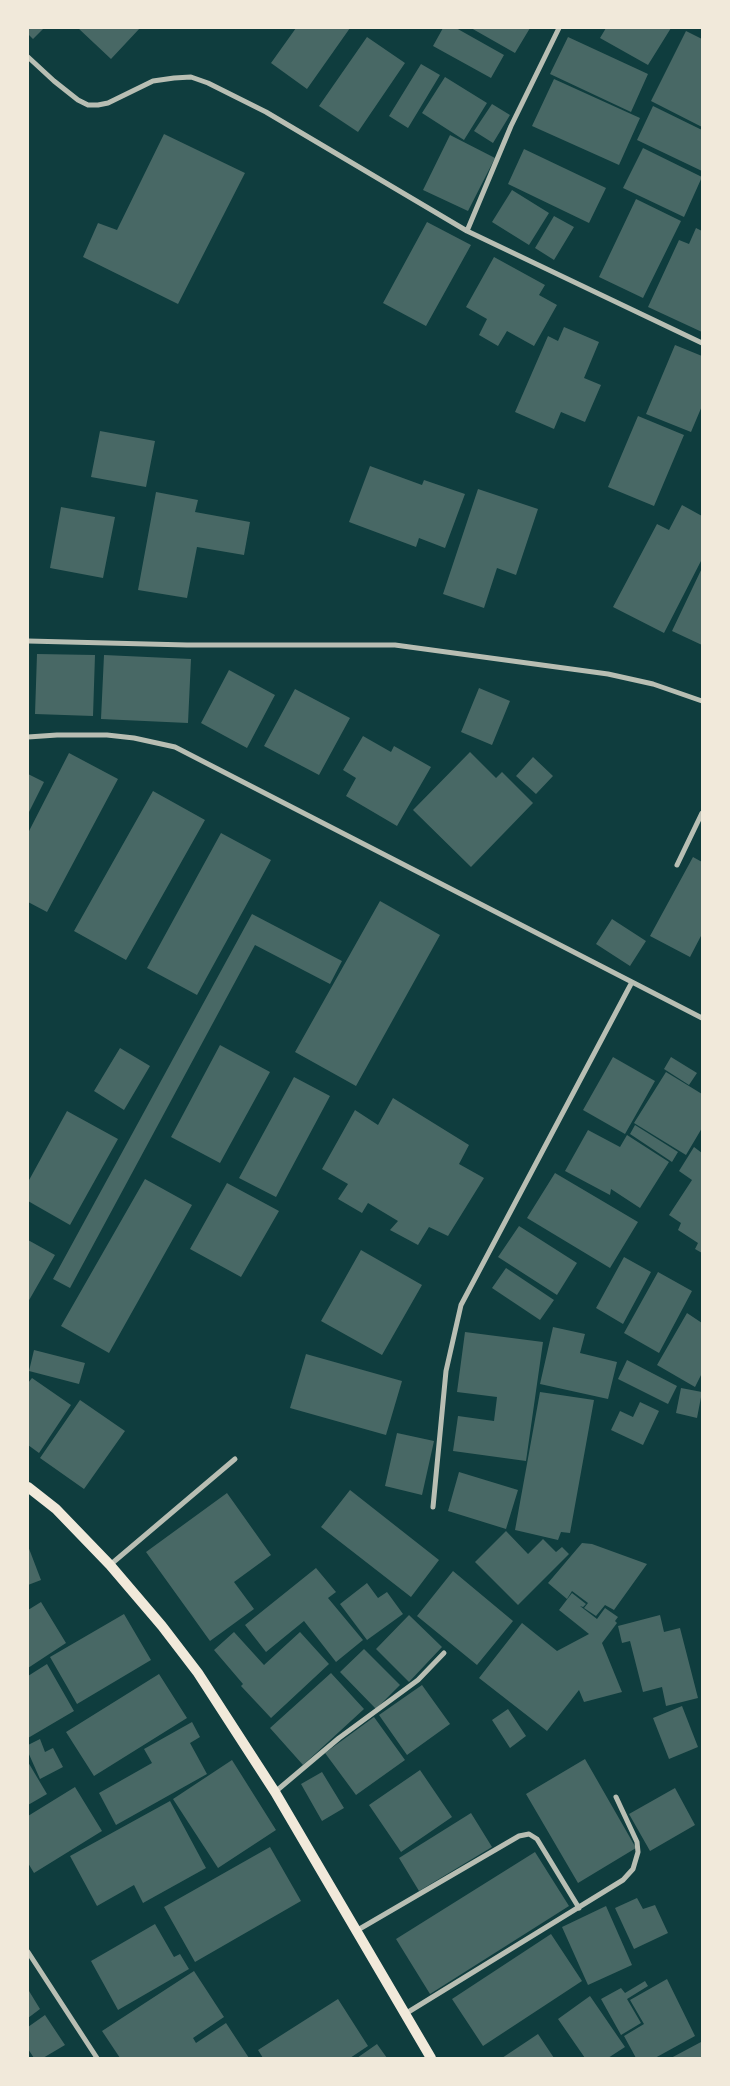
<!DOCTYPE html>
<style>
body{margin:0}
#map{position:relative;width:730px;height:2086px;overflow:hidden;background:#0f3d3e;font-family:"DejaVu Sans",sans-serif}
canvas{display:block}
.frame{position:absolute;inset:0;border:29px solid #f1e9da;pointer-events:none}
</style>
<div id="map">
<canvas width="730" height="2086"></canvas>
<div class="frame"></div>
</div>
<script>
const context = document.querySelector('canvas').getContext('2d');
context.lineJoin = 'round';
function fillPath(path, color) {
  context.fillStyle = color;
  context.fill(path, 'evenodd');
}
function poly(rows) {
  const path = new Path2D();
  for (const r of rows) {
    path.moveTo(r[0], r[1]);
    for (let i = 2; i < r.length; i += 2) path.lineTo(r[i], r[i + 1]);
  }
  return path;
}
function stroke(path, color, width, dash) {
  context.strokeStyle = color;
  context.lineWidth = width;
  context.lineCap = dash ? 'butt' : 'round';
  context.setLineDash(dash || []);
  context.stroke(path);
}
const building = poly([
 [28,28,44,28,33,39,28,34],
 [78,28,140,28,111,59],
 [296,28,350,28,307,89,271,63],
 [443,28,456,28,504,55,491,78,433,46],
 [471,28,530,28,515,53],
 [606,28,671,28,648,65,600,38],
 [686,31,702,39,702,127,651,101],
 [367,37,405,63,358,132,319,106],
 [568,37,648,74,631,112,550,74],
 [421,64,440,75,408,128,389,116],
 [445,77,487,103,464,140,422,113],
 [554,79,640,118,619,165,532,126],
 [492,104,510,115,493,143,474,131],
 [653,106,702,130,702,171,637,140],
 [164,134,245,173,178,304,83,257,98,223,117,230],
 [450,135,495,158,468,211,423,190],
 [643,148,702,177,684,217,623,188],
 [524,149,606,188,589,223,508,184],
 [512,190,549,213,529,245,492,222],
 [636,199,681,221,643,298,599,277],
 [554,216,574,227,554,260,535,248],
 [427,222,471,245,426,326,383,303],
 [696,228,702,231,702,332,648,307,679,240,689,244],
 [494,257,545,285,539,295,557,305,534,346,507,331,498,346,479,335,487,319,466,307],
 [564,327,599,342,584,378,601,385,585,422,561,412,554,429,515,412,548,336,558,341],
 [675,345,702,356,702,406,691,432,646,414],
 [638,416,684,435,654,506,608,487],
 [100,431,155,441,146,487,91,477],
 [370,466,422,485,424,480,465,494,445,548,419,538,416,547,349,522],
 [478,489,538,509,516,575,497,568,484,608,443,594],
 [156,492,198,500,195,512,250,522,244,555,197,547,187,598,138,590],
 [682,505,702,516,702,559,664,633,613,607,657,524,669,530],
 [61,507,115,517,103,578,50,568],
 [702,568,702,645,672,631],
 [37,654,95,655,93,716,35,714],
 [104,655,191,659,188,723,101,719],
 [229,670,275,695,247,748,201,723],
 [479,688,510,701,492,745,461,732],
 [295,689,350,718,319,775,264,746],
 [363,736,391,752,394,746,431,767,397,826,346,796,356,778,343,770],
 [470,752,496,778,502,772,533,803,471,867,413,810],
 [69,753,118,779,47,912,28,902,28,833],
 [533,757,553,776,536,794,516,776],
 [28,774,44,782,28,814],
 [153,791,205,820,126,960,74,931],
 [221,833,271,860,197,995,147,968],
 [693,857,702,862,702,934,690,957,650,936],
 [380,901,440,935,356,1086,295,1052],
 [252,914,342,961,330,984,255,945,70,1288,53,1279],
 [612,919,646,941,630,966,596,944],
 [220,1045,270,1072,220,1163,171,1137],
 [120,1048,150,1066,124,1110,94,1091],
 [613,1057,655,1081,625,1134,583,1110],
 [671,1057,697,1073,689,1085,664,1069],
 [666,1072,702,1094,702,1128,686,1155,634,1123],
 [294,1077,330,1096,276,1197,239,1178],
 [393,1098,469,1145,459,1164,484,1178,448,1236,429,1227,418,1245,390,1230,398,1221,368,1203,362,1213,338,1199,348,1184,322,1169,355,1110,378,1125],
 [67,1111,118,1139,70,1225,28,1201,28,1182],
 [635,1125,678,1152,672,1162,630,1134],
 [588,1130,620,1147,627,1135,669,1162,640,1208,611,1189,610,1195,565,1171],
 [694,1147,702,1153,702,1253,695,1249,698,1243,678,1230,681,1223,669,1215,692,1180,679,1171],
 [555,1173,638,1222,610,1268,527,1218],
 [145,1179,192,1205,109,1353,61,1326],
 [227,1183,279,1211,241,1277,190,1249],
 [519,1226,577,1263,557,1295,498,1257],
 [28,1240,55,1255,28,1302],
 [361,1250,422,1285,382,1355,321,1321],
 [624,1257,651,1272,623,1324,596,1308],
 [506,1268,554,1300,540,1320,492,1288],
 [658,1272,692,1291,659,1353,624,1333],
 [687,1313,702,1323,702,1373,695,1387,657,1365],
 [553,1327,585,1334,580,1353,617,1362,608,1399,540,1384],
 [465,1332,543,1342,526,1461,453,1451,458,1416,494,1421,497,1397,457,1392],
 [34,1350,85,1363,79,1384,29,1371],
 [306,1354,402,1381,386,1435,290,1408],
 [627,1360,677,1386,668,1404,618,1379],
 [32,1378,71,1405,39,1453,28,1445,28,1383],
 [681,1388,702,1392,697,1418,676,1413],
 [540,1392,594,1400,570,1533,561,1532,558,1540,515,1530],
 [80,1400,125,1431,84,1489,40,1458],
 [640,1402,659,1411,643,1445,611,1430,620,1411,633,1417],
 [397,1433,434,1441,422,1495,385,1486],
 [459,1472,518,1490,506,1529,448,1511],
 [350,1490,439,1560,411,1597,321,1527],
 [227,1493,271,1555,234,1582,254,1609,210,1641,146,1552],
 [506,1531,528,1554,543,1539,556,1552,562,1547,569,1554,518,1605,475,1562],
 [582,1543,592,1544,647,1564,614,1610,605,1605,596,1616,584,1608,588,1603,572,1591,567,1599,548,1583],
 [28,1546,41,1580,28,1585],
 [316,1568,336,1592,328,1598,363,1640,336,1662,304,1621,266,1652,245,1625],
 [453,1571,513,1621,477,1665,417,1616],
 [367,1583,378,1598,387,1592,403,1614,367,1640,340,1604],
 [572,1593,586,1604,583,1607,580,1606,597,1619,605,1608,618,1617,615,1621,617,1623,602,1643,622,1692,584,1702,579,1690,547,1731,479,1678,522,1623,557,1651,589,1634,559,1610],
 [41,1602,66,1643,28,1668,28,1610],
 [124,1614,151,1660,77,1704,50,1657],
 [409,1615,442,1647,409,1682,376,1649],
 [660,1615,664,1632,680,1628,698,1698,666,1706,662,1687,643,1692,630,1641,622,1643,618,1626],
 [234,1632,264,1665,300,1632,329,1664,271,1718,241,1686,243,1684,214,1650],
 [364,1649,400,1685,376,1709,340,1672],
 [47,1664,74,1711,28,1738,28,1676],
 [331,1673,364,1709,303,1765,270,1728],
 [159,1674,187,1718,94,1776,66,1732],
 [422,1685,450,1724,407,1755,379,1715],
 [682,1706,698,1747,669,1759,653,1718],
 [508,1709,526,1736,510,1748,492,1720],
 [374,1717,405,1760,356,1795,325,1753],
 [192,1722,200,1737,190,1743,207,1774,116,1825,99,1793,152,1763,144,1749],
 [40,1739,45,1752,53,1748,63,1767,40,1779,28,1752,28,1745],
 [585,1759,636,1848,578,1883,526,1794],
 [232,1760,276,1830,218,1868,173,1799],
 [28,1762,47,1794,28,1805],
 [420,1770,452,1817,401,1852,369,1805],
 [322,1772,344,1808,322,1821,301,1784],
 [75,1787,102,1831,34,1873,28,1863,28,1816],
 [675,1788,695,1825,650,1851,629,1814],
 [170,1801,206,1868,143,1903,134,1885,97,1906,70,1856],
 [471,1813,492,1847,419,1891,399,1858],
 [270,1847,301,1901,195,1962,164,1907],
 [535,1852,569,1906,430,1994,396,1939],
 [637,1898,643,1909,655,1905,668,1933,634,1949,615,1908],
 [606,1906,632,1965,588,1985,562,1927],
 [155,1924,174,1957,180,1954,189,1969,118,2010,91,1961],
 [551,1934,582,1981,483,2046,452,1999],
 [194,1971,224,2017,193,2038,196,2043,226,2023,249,2058,120,2058,102,2031],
 [667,1979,695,2036,655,2058,636,2058,624,2036,644,2024,630,2000],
 [645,1981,648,1986,627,1999,641,2023,621,2035,601,1999,621,1988,625,1993],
 [29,1991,40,2009,28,2018,28,1992],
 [590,1996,625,2047,608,2058,585,2058,558,2019],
 [338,1999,368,2046,350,2058,263,2058,258,2050],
 [45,2015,65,2045,43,2058,34,2058,28,2049,28,2027],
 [538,2034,554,2058,502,2058],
 [701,2042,702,2058,671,2058],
 [377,2044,387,2058,357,2058]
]);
const minor = poly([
 [28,57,54,81,78,100,88,105,98,105,108,103,153,81,174,78,191,77,208,83,266,112,467,231,702,343],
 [467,231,511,126,559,28],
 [28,641,187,645,395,645,608,674,653,684,702,701],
 [28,737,57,735,107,735,134,738,175,747,702,1018],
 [677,865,702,813],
 [433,1507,446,1371,461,1305,632,982],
 [110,1565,235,1459],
 [275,1792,339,1738,418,1680,444,1653],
 [356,1931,519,1836,529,1834,537,1839,579,1908],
 [28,1952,97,2058],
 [405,2014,623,1880,633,1869,638,1852,637,1842,616,1797]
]);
const secondary = poly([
 [28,1487,56,1509,110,1565,162,1626,198,1673,275,1792,431,2058]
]);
fillPath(building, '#486865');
stroke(minor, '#b8beb3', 5);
stroke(secondary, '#f1e9da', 10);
</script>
